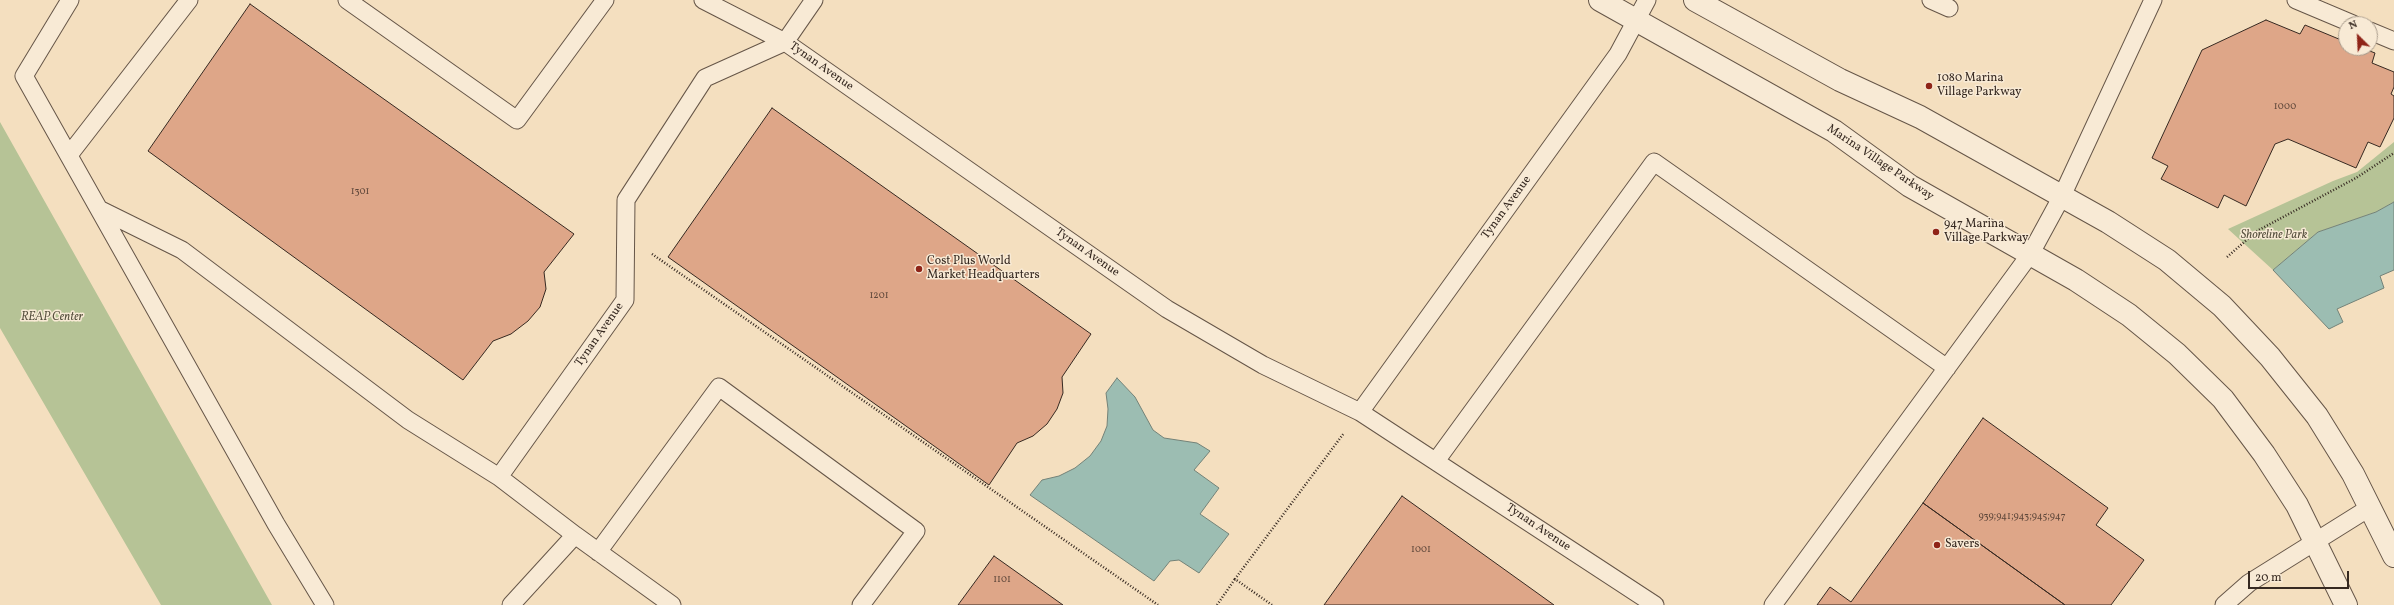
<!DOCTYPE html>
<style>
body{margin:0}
#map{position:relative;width:2394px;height:605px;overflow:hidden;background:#f4dfbf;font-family:Vollkorn,serif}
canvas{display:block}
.north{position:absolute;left:2338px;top:16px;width:40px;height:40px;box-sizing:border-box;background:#f8ead5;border:1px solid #aa9d8d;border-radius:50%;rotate:336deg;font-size:11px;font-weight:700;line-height:16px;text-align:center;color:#362921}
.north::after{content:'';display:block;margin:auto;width:14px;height:18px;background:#8f2418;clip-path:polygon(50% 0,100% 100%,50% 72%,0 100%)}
.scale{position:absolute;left:2248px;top:571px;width:101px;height:18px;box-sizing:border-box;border:2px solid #362921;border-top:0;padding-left:5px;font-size:12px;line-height:14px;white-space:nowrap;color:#362921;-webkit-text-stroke:3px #f8ead5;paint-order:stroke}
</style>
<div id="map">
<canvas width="2394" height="605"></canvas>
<div class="north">N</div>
<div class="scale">20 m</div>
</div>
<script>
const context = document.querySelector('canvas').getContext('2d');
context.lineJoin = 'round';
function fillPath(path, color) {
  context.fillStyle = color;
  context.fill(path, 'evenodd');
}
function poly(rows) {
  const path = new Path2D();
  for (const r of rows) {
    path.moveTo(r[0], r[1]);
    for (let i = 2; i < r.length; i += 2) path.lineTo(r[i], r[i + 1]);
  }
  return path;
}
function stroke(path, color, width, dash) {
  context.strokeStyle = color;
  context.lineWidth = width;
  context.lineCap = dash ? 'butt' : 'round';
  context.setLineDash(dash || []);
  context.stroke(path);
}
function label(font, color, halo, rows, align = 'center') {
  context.font = font + ' Vollkorn,serif';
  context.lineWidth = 3;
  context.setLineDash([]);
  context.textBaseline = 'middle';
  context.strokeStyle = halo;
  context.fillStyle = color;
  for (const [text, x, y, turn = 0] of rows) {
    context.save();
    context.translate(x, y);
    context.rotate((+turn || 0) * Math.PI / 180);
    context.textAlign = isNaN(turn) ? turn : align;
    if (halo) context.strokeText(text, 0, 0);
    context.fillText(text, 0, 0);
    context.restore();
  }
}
const green = poly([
 [0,122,272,605,161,605,0,328],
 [2394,142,2394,202,2376,212,2318,232,2273,270,2228,229,2333,181,2357,172]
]);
const water = poly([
 [2394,202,2394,270,2380,276,2384,288,2337,309,2343,322,2329,329,2273,270,2318,232,2376,212,2394,202],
 [1117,378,1135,397,1153,430,1164,438,1197,443,1210,451,1194,470,1219,488,1200,514,1229,534,1199,573,1179,560,1170,561,1154,581,1030,495,1042,480,1059,476,1075,468,1090,456,1101,441,1107,426,1108,409,1106,393,1117,378]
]);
const building = poly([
 [250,4,574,234,544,272,546,289,540,307,528,321,511,334,493,341,463,380,148,151,250,4],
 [2266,20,2300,34,2305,25,2346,42,2346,48,2362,48,2375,53,2372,63,2394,72,2394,87,2391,94,2394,96,2394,118,2380,147,2368,142,2356,168,2288,139,2275,144,2246,206,2224,195,2218,208,2161,179,2168,166,2152,158,2202,50,2266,20],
 [772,108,1091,334,1062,377,1063,393,1057,409,1047,424,1033,436,1017,443,989,485,668,257,772,108],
 [1983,418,2108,508,2096,525,2144,560,2111,605,2065,605,1923,503,1983,418],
 [1402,496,1554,605,1324,605,1402,496],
 [1923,503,2065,605,1817,605,1830,587,1851,602,1923,503],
 [994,556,1063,605,958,605,994,556]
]);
const path = poly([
 [652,254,1158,605],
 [2227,257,2257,231,2356,178,2394,153],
 [1217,605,1235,579],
 [1272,605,1235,579,1344,433]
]);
const service = poly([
 [70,0,24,76,276,524,325,605],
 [347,0,517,120,605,0],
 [703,0,785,42,814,0],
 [1931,0,1949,8],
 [2296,0,2353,24],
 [2370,31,2394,41],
 [69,155,189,0],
 [99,209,182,250,408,420,499,477,575,535,511,605],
 [1360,412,1655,605],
 [1436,461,1654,162,1947,368],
 [499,477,625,300,626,200,705,78,785,42,1167,309,1263,365,1360,412,1618,54,1647,0],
 [575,535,672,605],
 [598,552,719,387,916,531,861,605],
 [1773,605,2031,253,2062,196,2153,0],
 [2224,605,2249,583,2369,508]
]);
const tertiary = poly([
 [1600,0,1834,131,1910,186,2076,280,2129,315,2177,354,2223,399,2264,454,2297,505,2346,605],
 [1695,0,1840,80,1920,117,2108,222,2167,260,2222,306,2270,357,2317,416,2353,474,2394,556]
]);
const markers = [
 [1929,86,4,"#8f2418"],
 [1936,232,4,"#8f2418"],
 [919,269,4,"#8f2418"],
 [1937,545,4,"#8f2418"]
];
const numberNames = [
 ["1000",2285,107],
 ["1301",360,192],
 ["1201",879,296],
 ["939;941;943;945;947",2022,517],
 ["1001",1421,550],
 ["1101",1002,580]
];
const streetNames = [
 ["Tynan Avenue",821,67,35],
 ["Marina Village Parkway",1880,163,34],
 ["Tynan Avenue",1507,208,-54],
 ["Tynan Avenue",1087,253,35],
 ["Tynan Avenue",600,335,-55],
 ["Tynan Avenue",1538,528,34]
];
const poiNames = [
 ["1080 Marina",1937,79],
 ["Village Parkway",1937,93],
 ["947 Marina",1944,225],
 ["Village Parkway",1944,239],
 ["Cost Plus World",927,262],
 ["Market Headquarters",927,276],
 ["Savers",1945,545]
];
const parkNames = [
 ["Shoreline Park",2274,236],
 ["REAP Center",52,318]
];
fillPath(green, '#b6c396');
fillPath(water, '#9cbdb2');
stroke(water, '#738278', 1);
fillPath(building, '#dea688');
stroke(building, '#362921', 1);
stroke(service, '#665648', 19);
stroke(tertiary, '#665648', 24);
stroke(path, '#362921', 2.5, [1, 2]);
stroke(service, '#f8ead5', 17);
stroke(tertiary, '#f8ead5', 22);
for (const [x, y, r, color] of markers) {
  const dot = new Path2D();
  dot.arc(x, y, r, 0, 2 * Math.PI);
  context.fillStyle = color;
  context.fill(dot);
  stroke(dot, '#f8ead5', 1.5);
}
label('10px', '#60483b', null, numberNames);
label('12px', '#362921', '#f8ead5', streetNames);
label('12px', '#362921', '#f8ead5', poiNames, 'left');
label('italic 12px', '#56503e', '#f8ead5', parkNames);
</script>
